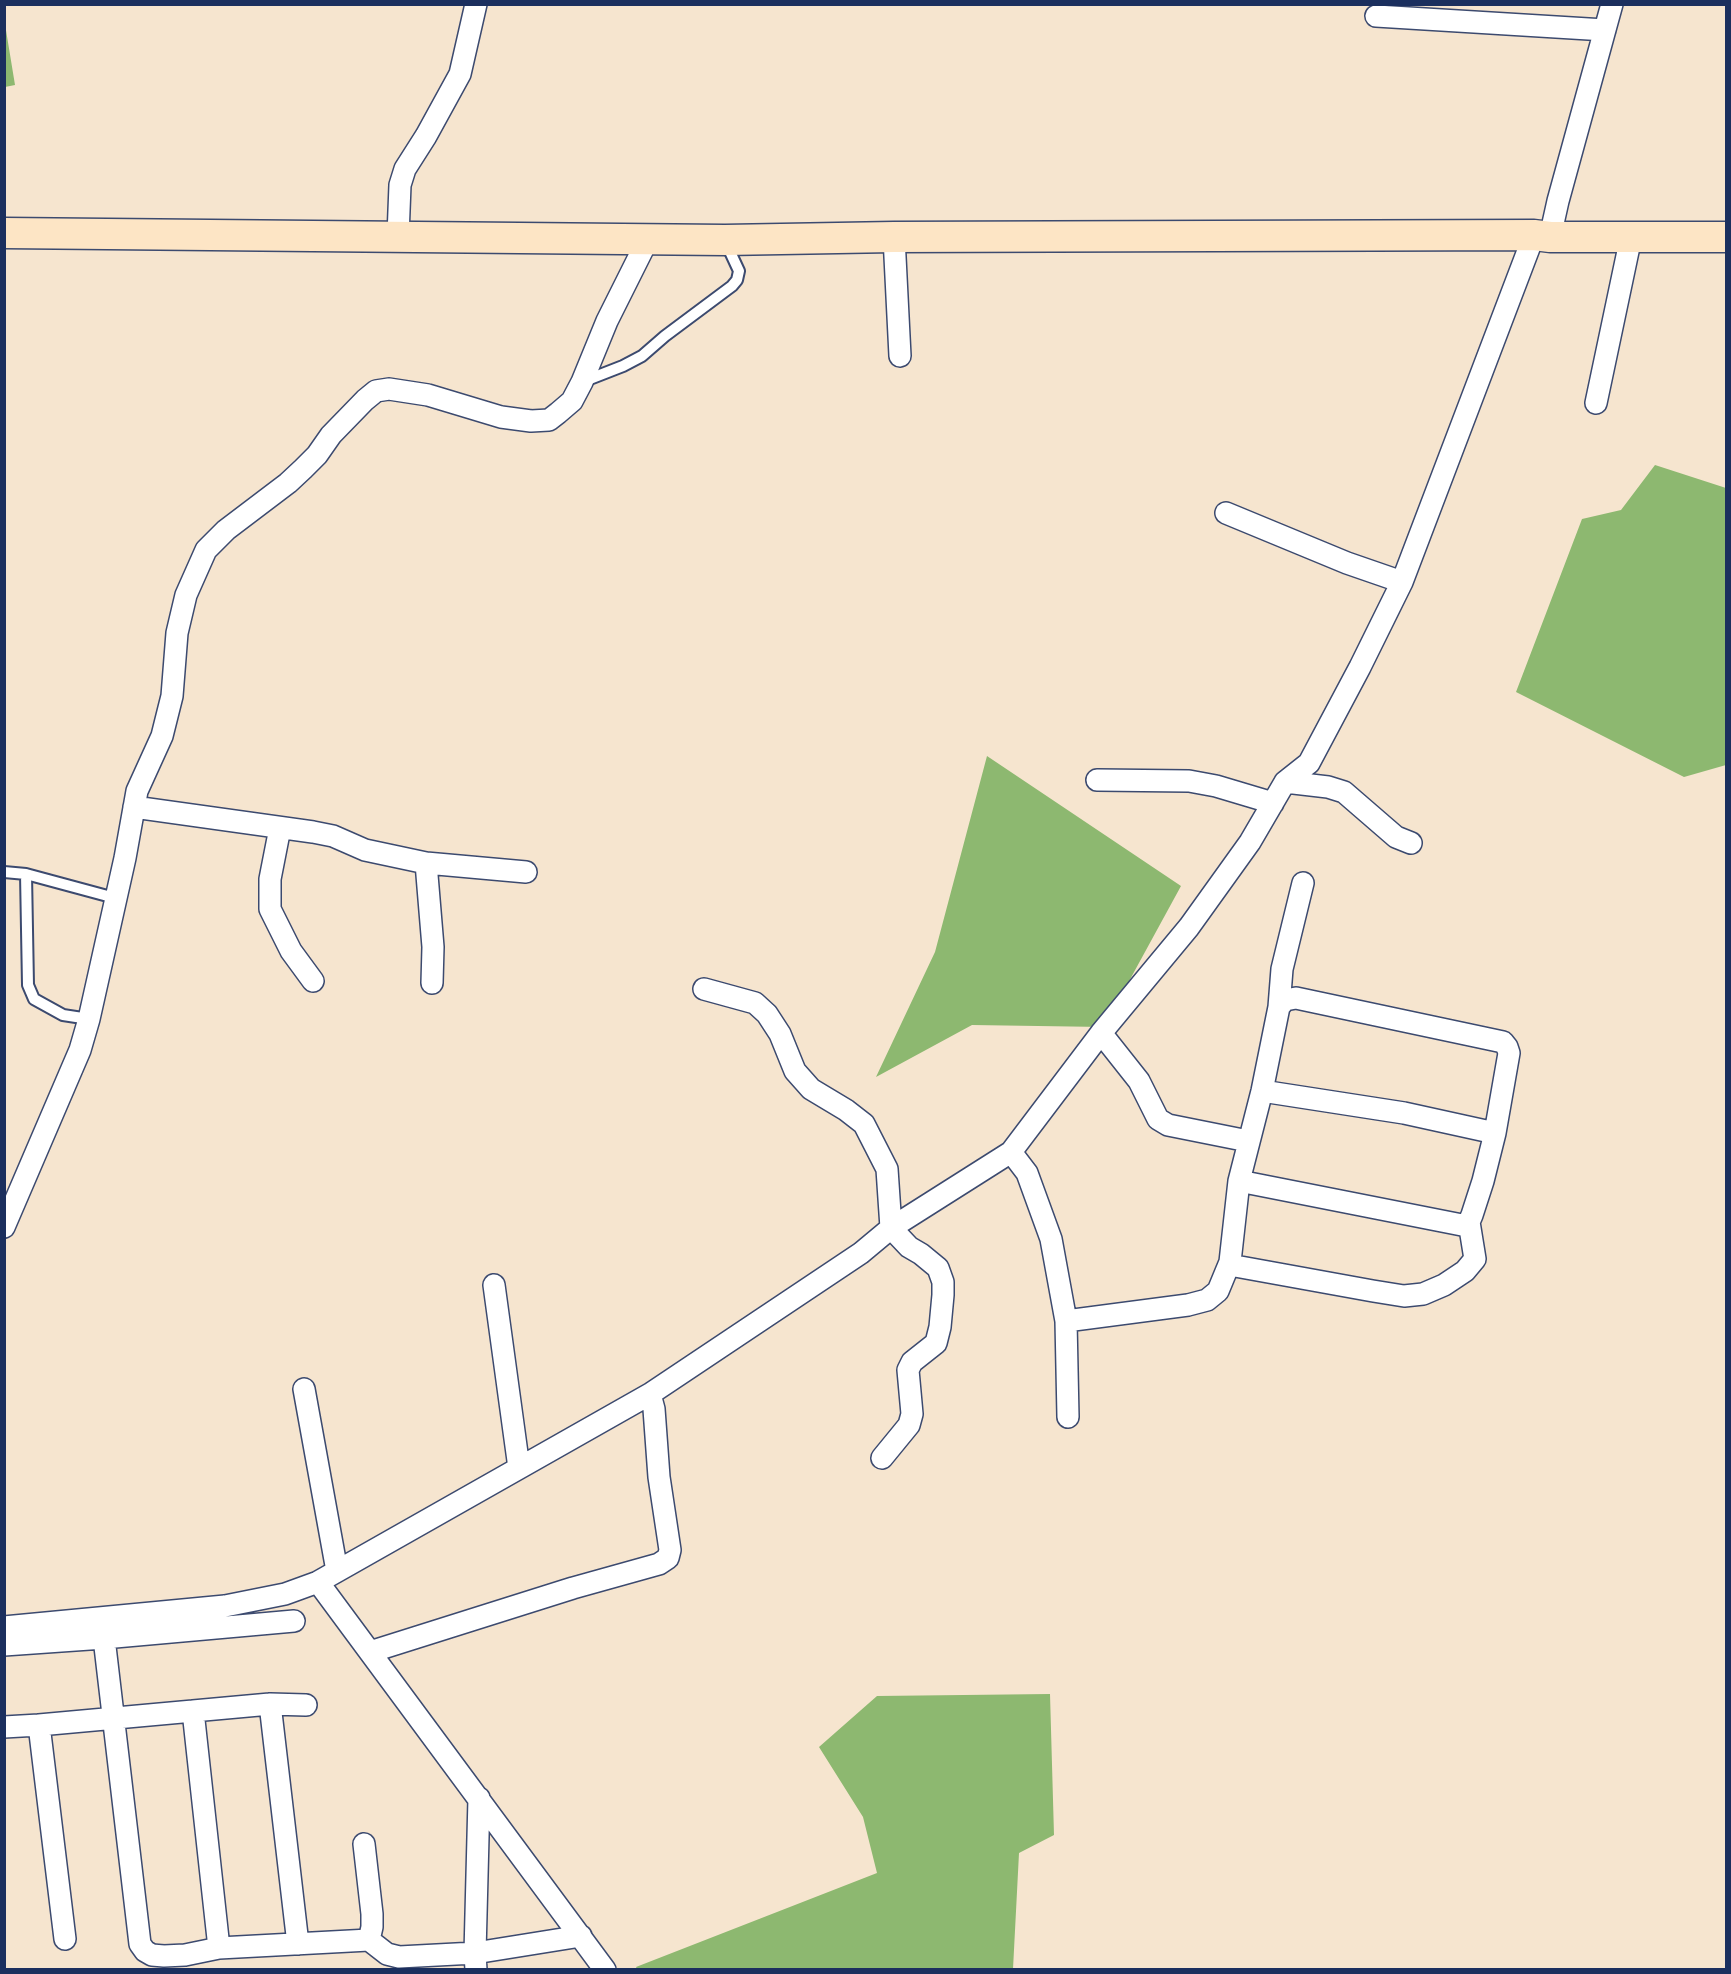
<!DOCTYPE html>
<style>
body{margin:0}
#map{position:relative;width:1731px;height:1974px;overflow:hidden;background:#f6e5cf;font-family:Alegreya,serif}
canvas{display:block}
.frame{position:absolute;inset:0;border:6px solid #1b2f5e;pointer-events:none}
</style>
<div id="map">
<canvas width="1731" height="1974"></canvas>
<div class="frame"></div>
</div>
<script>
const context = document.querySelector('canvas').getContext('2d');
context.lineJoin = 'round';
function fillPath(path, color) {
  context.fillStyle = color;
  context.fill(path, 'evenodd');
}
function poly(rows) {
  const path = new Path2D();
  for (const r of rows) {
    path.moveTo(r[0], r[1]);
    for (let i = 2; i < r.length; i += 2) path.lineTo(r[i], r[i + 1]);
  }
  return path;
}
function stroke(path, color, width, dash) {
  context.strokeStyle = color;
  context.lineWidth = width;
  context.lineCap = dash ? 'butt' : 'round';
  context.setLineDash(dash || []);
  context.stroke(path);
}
const forest = poly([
 [4,18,15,85,5,87,4,87],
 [1655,465,1726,488,1726,765,1684,777,1516,692,1582,519,1621,510],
 [987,756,1181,886,1104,1027,972,1025,876,1077,935,952],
 [1050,1694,1054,1835,1019,1853,1013,1969,637,1969,636,1967,877,1873,863,1817,819,1747,877,1696]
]);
const lane = poly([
 [582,382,623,366,642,356,665,336,732,286,737,280,739,271,726,243],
 [4,872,26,874,115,898],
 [26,874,28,985,34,999,63,1015,89,1019]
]);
const street = poly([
 [1376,16,1605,30],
 [398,236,400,185,405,169,426,136,460,74,476,4],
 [894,237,900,356],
 [1550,237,1558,201,1612,4],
 [1596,403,1631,237],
 [1226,513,1347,563,1402,582],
 [1097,780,1189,781,1216,786,1273,803],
 [1285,782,1328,787,1344,792,1396,837,1411,843],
 [134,807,313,832,333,836,365,850,426,863,526,872],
 [280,828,270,879,270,909,291,951,313,981],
 [426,863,433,947,432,983],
 [704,989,755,1003,767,1014,780,1034,795,1071,811,1089,846,1110,864,1124,887,1169,891,1228,909,1247,921,1254,938,1268,943,1282,943,1295,940,1327,936,1343,912,1362,908,1370,912,1414,909,1425,882,1458],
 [1279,1007,1282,969,1303,883],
 [1101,1033,1139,1081,1158,1119,1168,1125,1248,1141],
 [1011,1152,1027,1173,1051,1239,1066,1321,1188,1305,1207,1300,1218,1291,1230,1262],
 [1239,1181,1462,1225,1469,1222,1472,1215,1483,1181,1495,1133,1404,1113,1262,1091],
 [1469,1222,1475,1259,1465,1271,1444,1285,1423,1294,1404,1296,1373,1291,1235,1266,1230,1262,1239,1181,1262,1091,1279,1007,1285,1000,1296,998,1503,1042,1507,1047,1509,1053,1495,1133],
 [4,1227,80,1050,89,1019,125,858,137,791,162,736,172,696,177,633,186,595,206,550,226,530,288,483,303,469,317,455,331,435,365,400,376,391,389,389,428,395,501,417,531,421,549,420,558,413,572,401,582,382,607,321,648,239],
 [494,1285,519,1468],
 [1066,1321,1068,1417],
 [304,1389,337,1571],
 [318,1582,605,1970],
 [104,1619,104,1638,140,1944,145,1951,152,1955,164,1956,185,1955,219,1948],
 [4,1627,225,1606,285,1594,318,1582,650,1394,861,1253,891,1228,1011,1152,1101,1033,1189,927,1250,842,1285,782,1309,763,1360,667,1402,582,1534,235],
 [4,1645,104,1638,294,1621],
 [370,1652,573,1588,659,1564,668,1558,670,1550,659,1477,654,1409,650,1394],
 [270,1704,298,1944],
 [193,1711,219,1948,369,1940,372,1927,372,1914,364,1844],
 [39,1725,65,1939],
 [4,1727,39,1725,270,1704,306,1705],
 [369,1940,387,1954,399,1957,475,1953,581,1936],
 [476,1970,475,1953,479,1798]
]);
const secondary = poly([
 [4,233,725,240,894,237,1534,235,1550,237,1726,237]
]);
fillPath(forest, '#8db870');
stroke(lane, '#3c4a6f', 14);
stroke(street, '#3c4a6f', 24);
stroke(secondary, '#3c4a6f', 33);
stroke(lane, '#fff', 10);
stroke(street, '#fff', 21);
stroke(secondary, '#fde5c5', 30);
</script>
